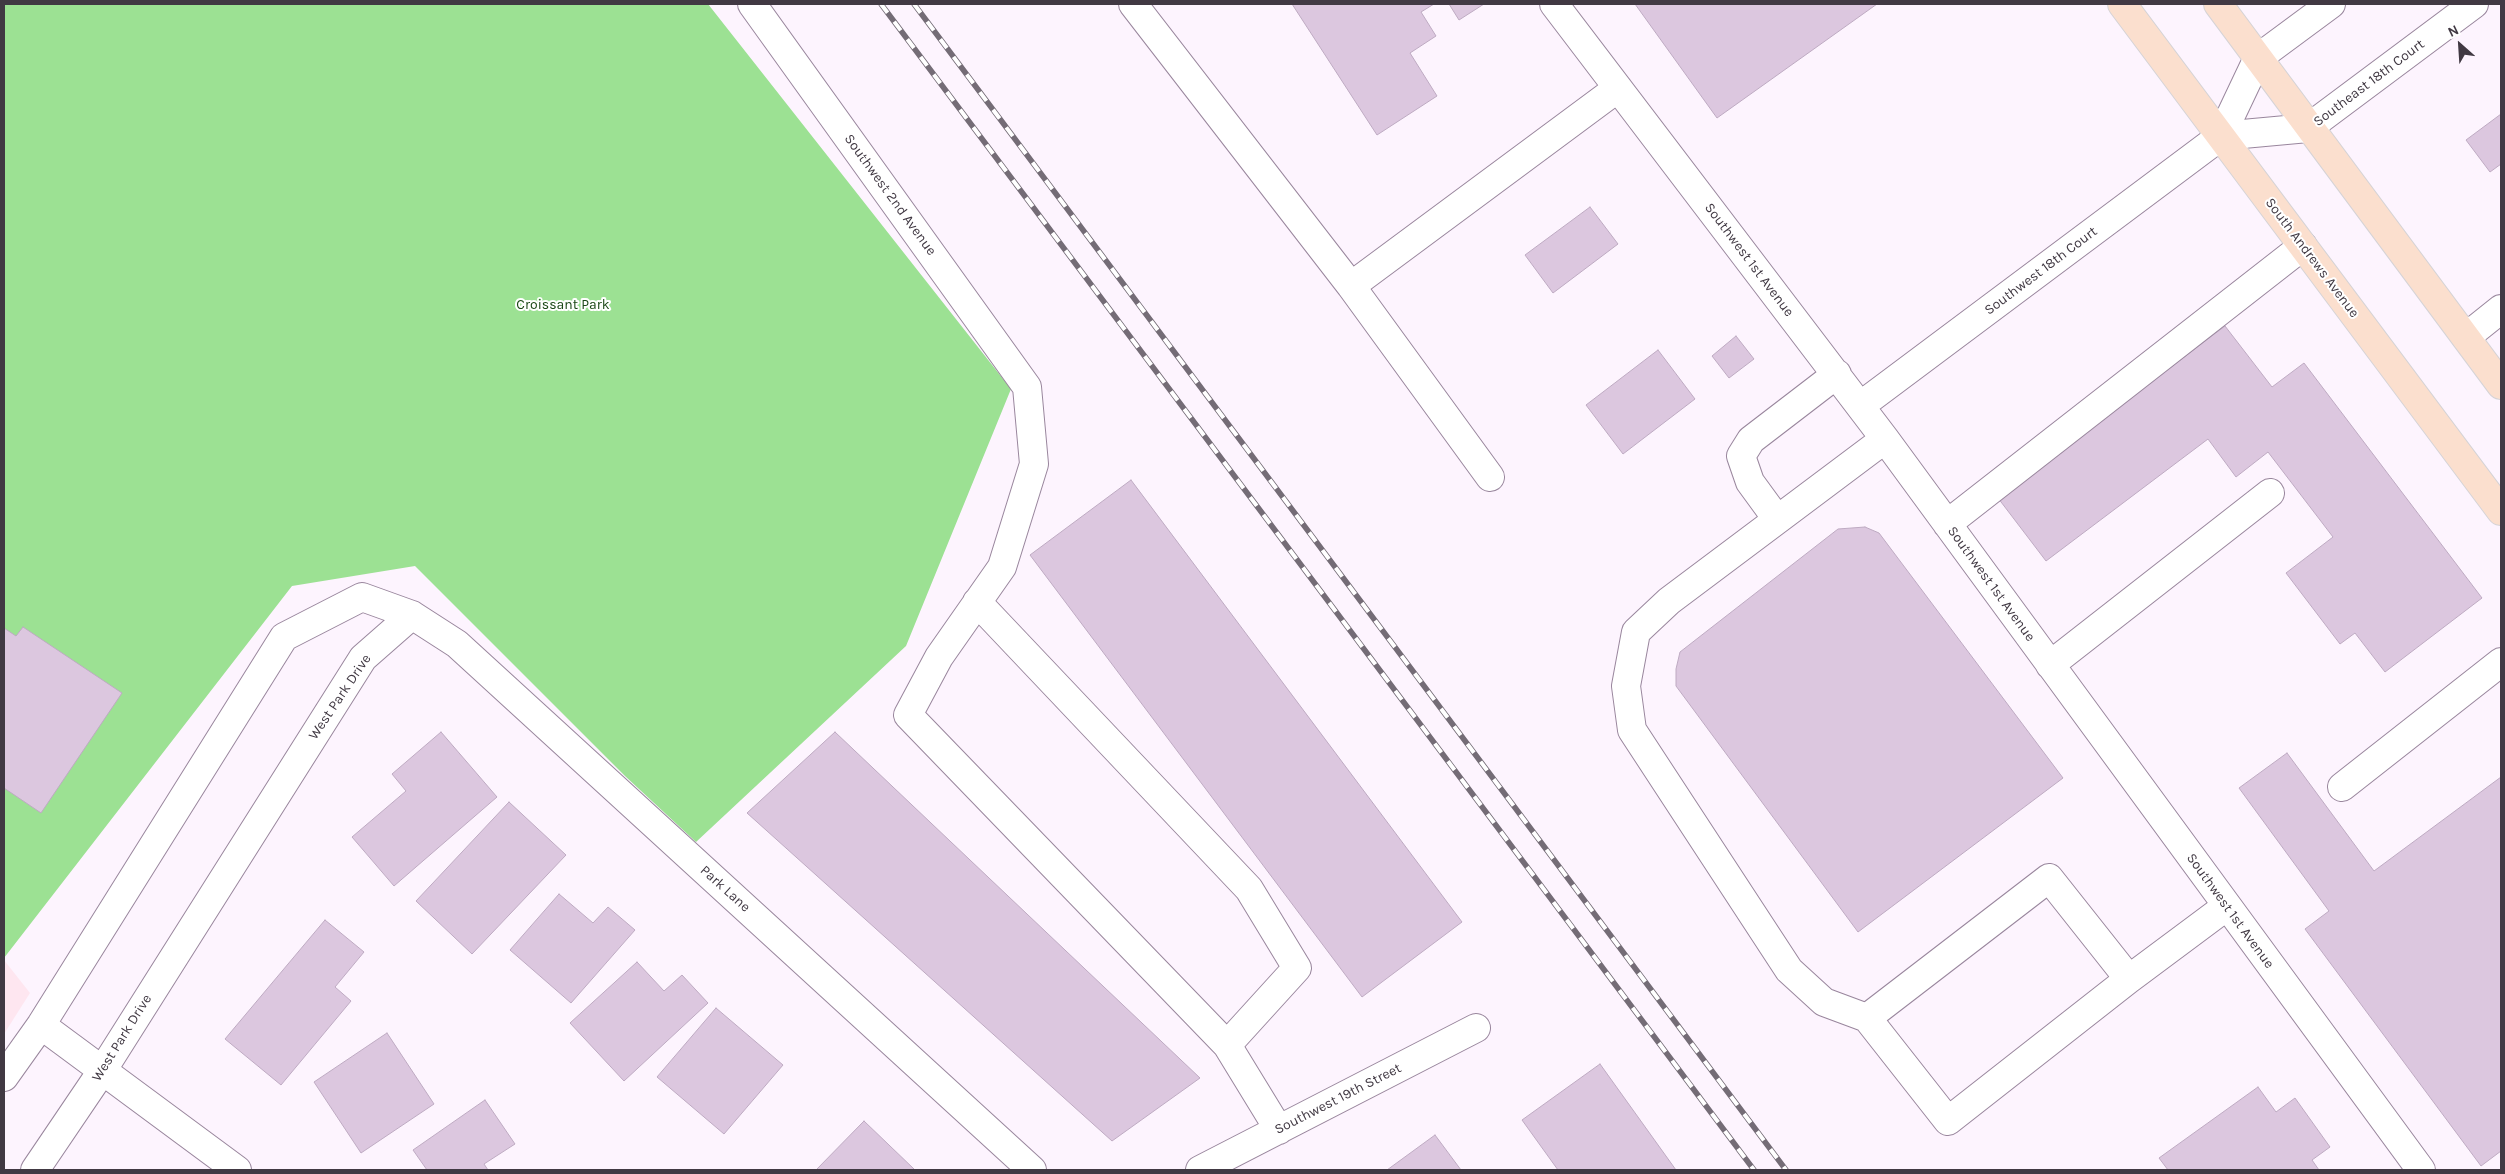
<!DOCTYPE html>
<style>
body{margin:0}
#map{position:relative;width:2505px;height:1174px;overflow:hidden;background:#fdf4fe;font-family:Karla,sans-serif}
canvas{display:block}
.frame{position:absolute;inset:0;border:5px solid #413943;pointer-events:none}
.north{position:absolute;left:2435px;top:20px;width:50px;height:50px;-webkit-text-stroke:4px #fff;paint-order:stroke;rotate:334deg;font-size:14px;font-weight:700;line-height:20px;text-align:center;color:#413943}
.north::after{content:'';display:block;margin:auto;width:18px;height:22px;background:#413943;clip-path:polygon(50% 0,100% 100%,50% 72%,0 100%)}
</style>
<div id="map">
<canvas width="2505" height="1174"></canvas>
<div class="frame"></div>
<div class="north">N</div>
</div>
<script>
const context = document.querySelector('canvas').getContext('2d');
context.lineJoin = 'round';
function fillPath(path, color) {
  context.fillStyle = color;
  context.fill(path, 'evenodd');
}
function poly(rows) {
  const path = new Path2D();
  for (const r of rows) {
    path.moveTo(r[0], r[1]);
    for (let i = 2; i < r.length; i += 2) path.lineTo(r[i], r[i + 1]);
  }
  return path;
}
function stroke(path, color, width, dash) {
  context.strokeStyle = color;
  context.lineWidth = width;
  context.lineCap = dash ? 'butt' : 'round';
  context.setLineDash(dash || []);
  context.stroke(path);
}
function label(font, color, halo, rows, align = 'center') {
  context.font = font + ' Karla,sans-serif';
  context.lineWidth = 4;
  context.setLineDash([]);
  context.textBaseline = 'middle';
  context.strokeStyle = halo;
  context.fillStyle = color;
  for (const [text, x, y, turn = 0] of rows) {
    context.save();
    context.translate(x, y);
    context.rotate((+turn || 0) * Math.PI / 180);
    context.textAlign = isNaN(turn) ? turn : align;
    if (halo) context.strokeText(text, 0, 0);
    context.fillText(text, 0, 0);
    context.restore();
  }
}
const education = poly([
 [4,960,30,993,4,1034]
]);
const green = poly([
 [4,4,708,4,1011,389,906,646,696,842,625,776,415,566,292,586,4,958]
]);
const building = poly([
 [1292,4,1434,4,1421,12,1436,36,1410,53,1437,96,1377,135,1292,4],
 [1449,4,1484,4,1459,20,1449,4],
 [1635,4,1877,4,1717,118,1635,4],
 [2501,114,2501,164,2490,172,2466,140,2501,114],
 [1590,207,1618,244,1553,293,1525,255,1590,207],
 [2225,326,2272,387,2304,363,2482,598,2385,672,2355,633,2340,644,2286,573,2333,537,2268,452,2236,477,2208,439,2046,561,1998,498,2225,326],
 [1736,336,1754,359,1729,378,1712,356,1736,336],
 [1658,350,1695,399,1623,454,1586,405,1658,350],
 [1131,480,1462,922,1362,997,1030,555,1131,480],
 [1865,527,1879,533,2063,778,1858,932,1676,686,1676,669,1680,652,1838,529,1865,527],
 [23,627,122,693,41,813,4,788,4,628,16,636,23,627],
 [441,732,497,797,394,886,352,837,406,791,392,774,441,732],
 [835,732,1200,1078,1112,1141,747,813,835,732],
 [2287,753,2374,871,2501,777,2501,1151,2481,1166,2305,929,2329,911,2239,788,2287,753],
 [509,802,566,855,472,954,416,901,509,802],
 [559,894,593,923,608,907,635,930,571,1003,510,950,559,894],
 [325,920,364,952,335,987,351,1001,281,1085,225,1039,325,920],
 [637,962,664,991,682,975,708,1003,624,1081,570,1023,637,962],
 [716,1008,783,1065,724,1134,657,1077,716,1008],
 [387,1033,434,1104,361,1153,314,1082,387,1033],
 [1600,1064,1676,1170,1558,1170,1522,1120,1600,1064],
 [2258,1087,2276,1112,2295,1098,2330,1147,2312,1160,2319,1170,2168,1170,2159,1158,2258,1087],
 [485,1100,515,1144,484,1164,488,1170,427,1170,413,1150,485,1100],
 [864,1121,914,1169,913,1170,816,1170,864,1121],
 [1435,1135,1461,1170,1387,1170,1435,1135]
]);
const minor = poly([
 [752,4,1027,387,1034,464,1002,567,939,657,908,715,1227,1045,1279,1130],
 [1133,4,1351,286],
 [1554,4,1885,439,2421,1170],
 [2221,136,2308,128,2474,4],
 [2466,337,2501,309],
 [1860,406,2221,136,2258,58,2331,4],
 [1490,477,1351,286,1618,88],
 [1777,519,1750,482,1741,456,1751,440,1837,374],
 [1947,524,2303,246],
 [977,602,1249,889,1297,968,1227,1045],
 [2050,665,2270,493],
 [2342,787,2501,662],
 [2129,979,2049,878,1867,1018,1948,1121,2129,979,2227,906],
 [1867,1018,1824,1002,1789,970,1632,730,1626,686,1636,632,1669,601,1885,439],
 [41,1025,237,1170],
 [4,1077,41,1025,284,637,362,597,412,615,457,644,1032,1170],
 [35,1170,102,1071,363,658,412,615],
 [1200,1170,1476,1028]
]);
const major = poly([
 [2122,4,2501,511],
 [2218,4,2501,385]
]);
const rail = poly([
 [881,4,1754,1170],
 [914,4,1786,1170]
]);
const streetNames = [
 ["Southeast 18th Court",2369,83,-37],
 ["Southwest 2nd Avenue",890,195,54],
 ["South Andrews Avenue",2312,258,53],
 ["Southwest 1st Avenue",1749,260,53],
 ["Southwest 18th Court",2041,271,-37],
 ["Southwest 1st Avenue",1991,584,54],
 ["West Park Drive",340,697,-56],
 ["Park Lane",725,889,42],
 ["Southwest 1st Avenue",2230,911,54],
 ["West Park Drive",122,1038,-58],
 ["Southwest 19th Street",1338,1099,-27]
];
const parkNames = [
 ["Croissant Park",563,305]
];
fillPath(education, '#fee6f0');
fillPath(green, '#9ce193');
fillPath(building, '#dcc7df');
stroke(building, '#beaac2', 1);
stroke(minor, '#99869d', 30);
stroke(major, '#d5d3d6', 30);
stroke(minor, '#fff', 28);
stroke(major, '#fbdfce', 28);
stroke(rail, '#746c76', 5.5);
stroke(rail, '#fff', 4, [11]);
label('14px', '#413943', '#fff', streetNames);
label('14px', '#1a4715', '#fff', parkNames);
</script>
